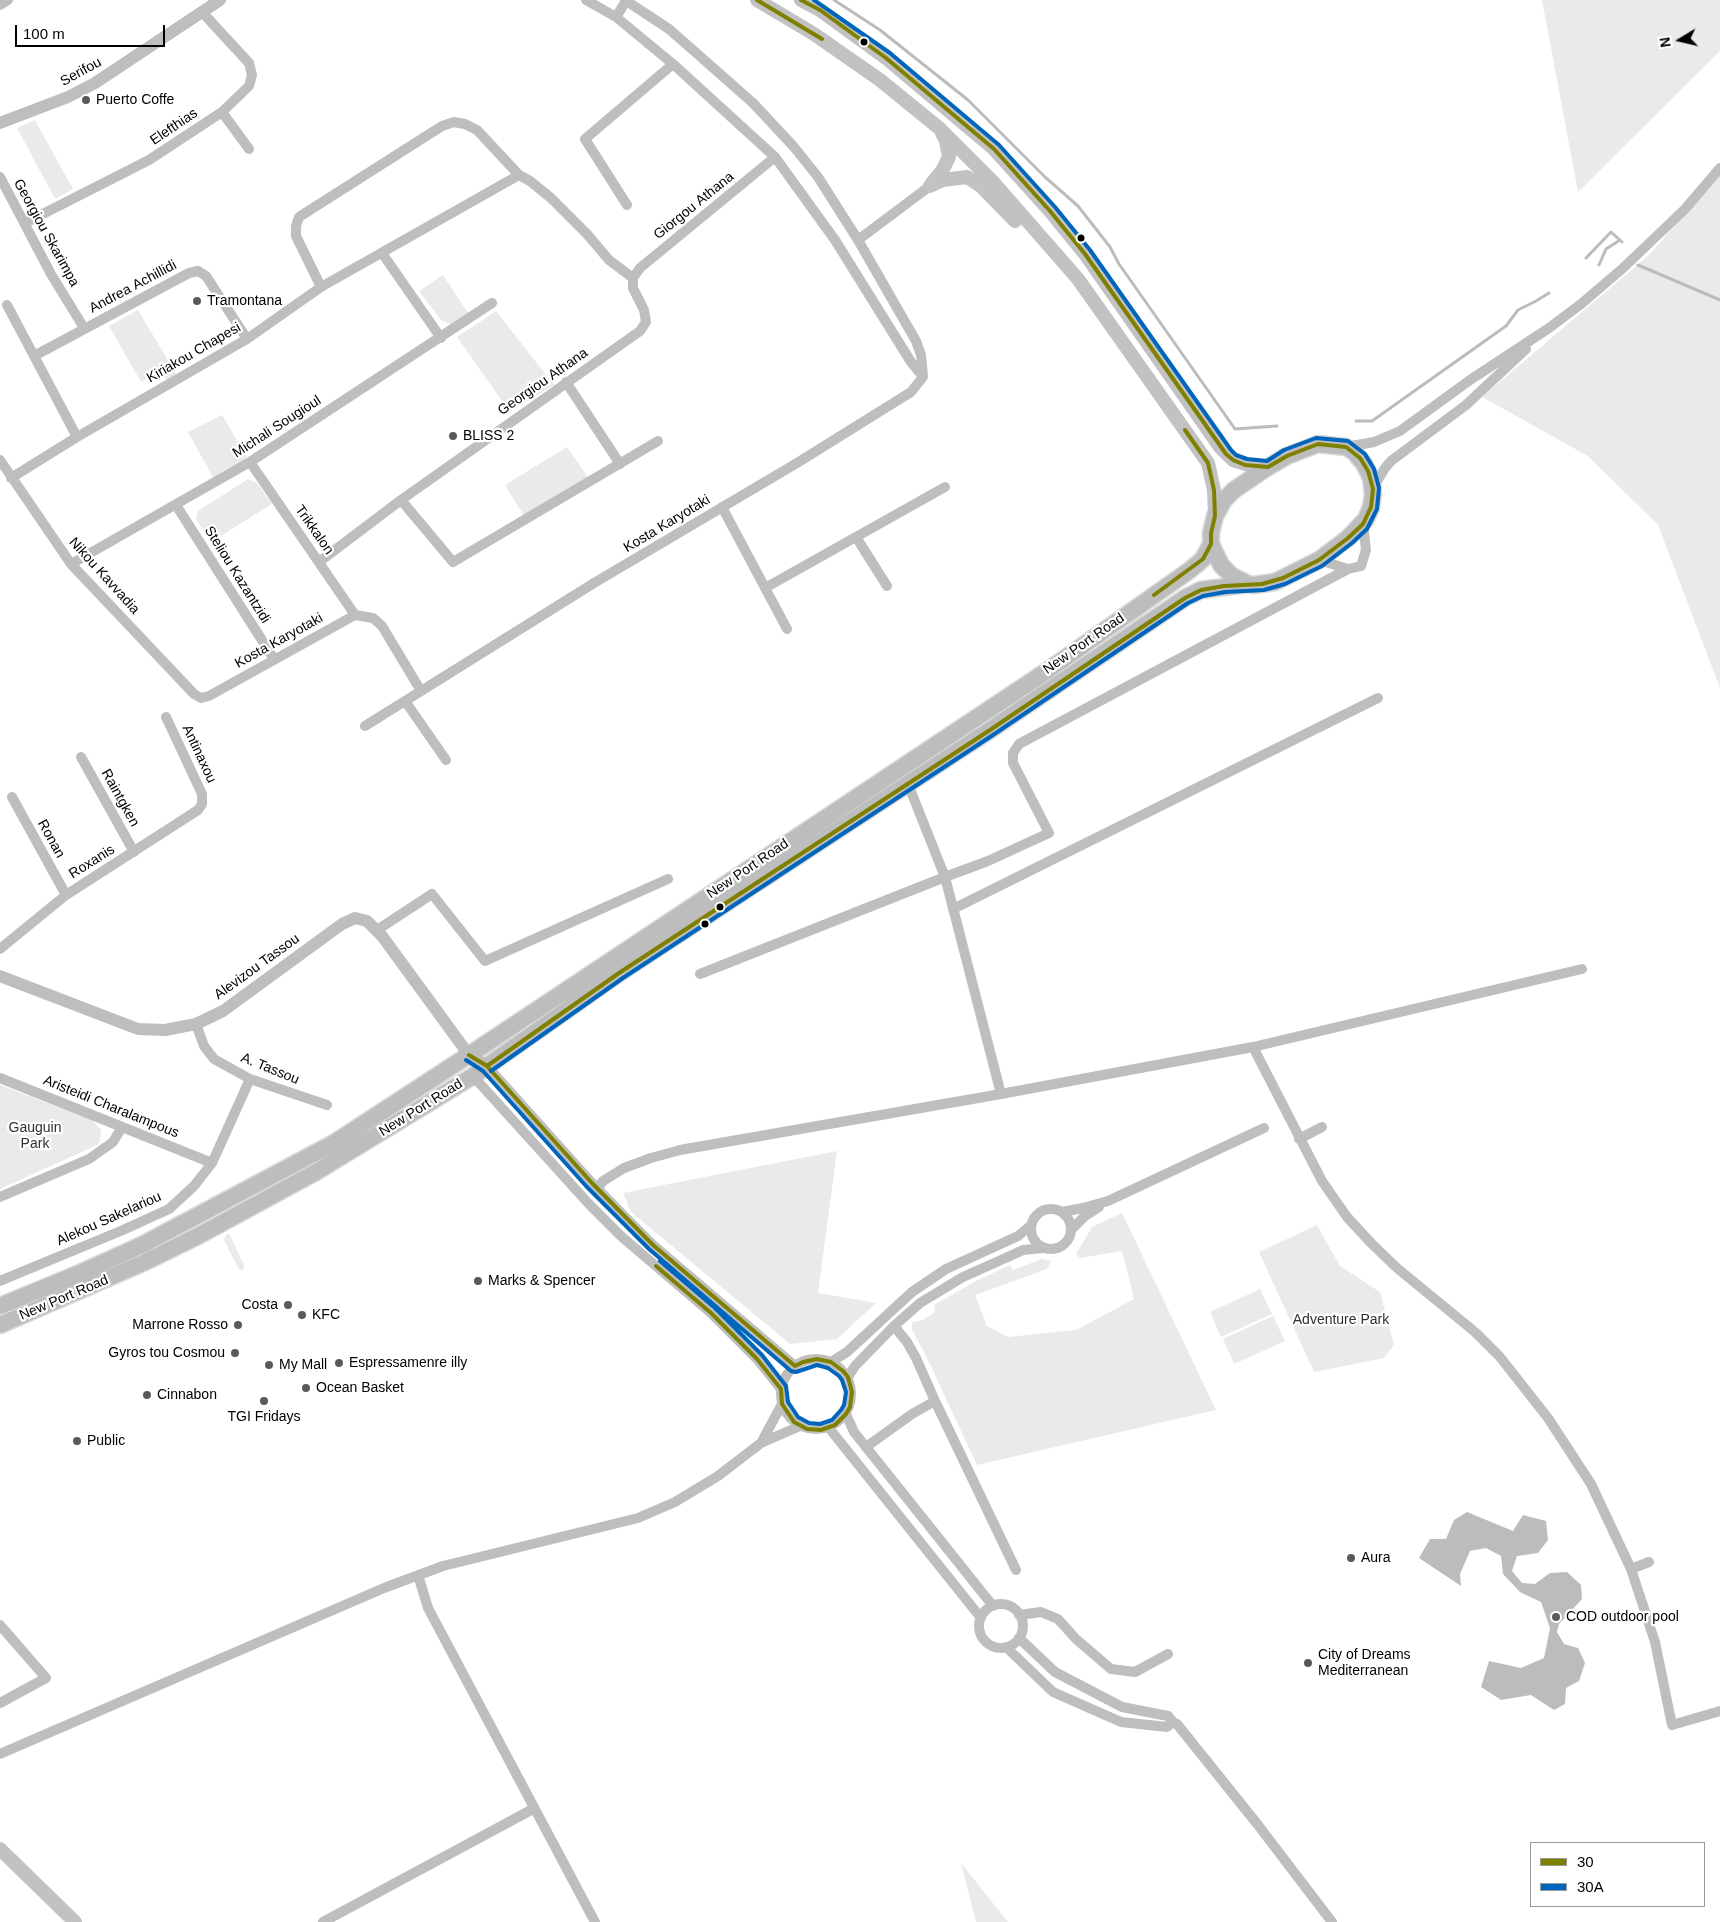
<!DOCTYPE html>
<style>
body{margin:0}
#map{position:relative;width:1720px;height:1922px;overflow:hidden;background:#fff;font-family:Arial,sans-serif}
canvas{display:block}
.legend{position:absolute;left:1530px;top:1842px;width:175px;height:65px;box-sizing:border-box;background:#fff;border:1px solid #999;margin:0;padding:6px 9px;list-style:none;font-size:15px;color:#000}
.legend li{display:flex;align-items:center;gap:10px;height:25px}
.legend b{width:25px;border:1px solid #999}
.north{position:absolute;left:1655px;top:15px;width:50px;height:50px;-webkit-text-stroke:4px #fff;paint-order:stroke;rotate:261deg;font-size:14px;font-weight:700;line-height:20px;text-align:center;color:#000}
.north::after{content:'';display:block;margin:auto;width:18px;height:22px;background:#000;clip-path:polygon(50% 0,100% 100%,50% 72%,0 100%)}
.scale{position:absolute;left:15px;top:25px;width:150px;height:22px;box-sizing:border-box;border:2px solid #000;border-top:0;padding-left:6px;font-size:15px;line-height:18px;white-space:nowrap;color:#000;-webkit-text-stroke:4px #fff;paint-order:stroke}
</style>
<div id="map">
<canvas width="1720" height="1922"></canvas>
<ul class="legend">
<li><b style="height:6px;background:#808000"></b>30</li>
<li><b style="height:6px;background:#0065bd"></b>30A</li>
</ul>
<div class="north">N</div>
<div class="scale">100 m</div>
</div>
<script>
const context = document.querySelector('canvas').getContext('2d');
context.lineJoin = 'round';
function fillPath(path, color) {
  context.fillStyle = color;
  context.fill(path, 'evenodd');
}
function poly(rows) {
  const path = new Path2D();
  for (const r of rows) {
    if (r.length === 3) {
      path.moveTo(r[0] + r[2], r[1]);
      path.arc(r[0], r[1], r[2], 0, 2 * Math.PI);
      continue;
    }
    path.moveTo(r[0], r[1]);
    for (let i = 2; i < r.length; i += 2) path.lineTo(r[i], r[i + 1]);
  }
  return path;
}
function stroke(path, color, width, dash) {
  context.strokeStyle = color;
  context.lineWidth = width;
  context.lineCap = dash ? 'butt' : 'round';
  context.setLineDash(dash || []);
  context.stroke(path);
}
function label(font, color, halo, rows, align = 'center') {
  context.font = font + ' Arial,sans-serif';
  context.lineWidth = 4.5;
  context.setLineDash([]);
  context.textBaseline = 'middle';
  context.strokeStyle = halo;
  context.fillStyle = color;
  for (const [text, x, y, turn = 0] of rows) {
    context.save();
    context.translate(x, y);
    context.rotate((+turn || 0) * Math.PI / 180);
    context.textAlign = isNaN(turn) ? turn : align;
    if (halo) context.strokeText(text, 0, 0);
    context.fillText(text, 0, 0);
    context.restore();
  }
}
const green = poly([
 [1542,0,1720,0,1720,51,1578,192],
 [35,120,73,189,55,199,17,128],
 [1720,174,1720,688,1658,525,1588,456,1482,397,1649,255],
 [443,275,468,313,454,323,450,324,441,320,419,291],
 [138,310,176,374,166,380,161,371,141,382,109,326],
 [496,311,554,385,510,412,457,337],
 [222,415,248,459,214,479,188,432],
 [567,447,590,480,526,519,505,485],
 [248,479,257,483,272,504,211,542,196,519,198,511],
 [0,1085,92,1120,101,1130,100,1141,97,1145,0,1189],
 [837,1151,818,1293,876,1303,837,1339,790,1344,631,1212,623,1193],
 [1122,1213,1216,1410,977,1465,925,1354,912,1330,912,1322,923,1320,935,1312,934,1305,978,1280,1010,1265,1013,1270,1042,1259,1051,1261,1047,1269,975,1295,987,1326,1008,1337,1076,1330,1134,1299,1122,1251,1080,1258,1076,1254,1092,1227],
 [1317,1225,1340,1266,1380,1292,1394,1345,1384,1358,1314,1372,1259,1252],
 [226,1234,230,1235,244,1265,243,1270,240,1270,238,1268,224,1240],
 [1260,1289,1272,1314,1221,1337,1210,1312],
 [1273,1316,1285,1341,1234,1364,1223,1339],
 [961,1863,1008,1922,976,1922]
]);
const water = poly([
 [1467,1512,1513,1531,1523,1515,1546,1521,1548,1540,1538,1553,1517,1556,1512,1571,1522,1583,1535,1584,1550,1573,1567,1572,1581,1585,1582,1599,1559,1624,1557,1632,1564,1644,1578,1648,1585,1663,1579,1681,1566,1688,1565,1704,1554,1710,1531,1695,1501,1700,1481,1687,1489,1661,1521,1668,1544,1658,1550,1628,1541,1602,1520,1592,1503,1574,1501,1556,1486,1548,1470,1551,1460,1574,1461,1586,1419,1558,1430,1539,1446,1539,1454,1520]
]);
const stream = poly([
 [834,0,880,30,968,100,1045,177,1078,206,1110,247,1119,264,1235,429,1277,426],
 [1586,258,1611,232,1622,242],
 [1599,265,1606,249,1620,240],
 [1638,265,1720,300],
 [1356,421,1372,421,1506,326,1518,310,1536,301,1549,293]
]);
const minor = poly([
 [586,0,616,17,673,64,775,157,835,240,911,362,923,377],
 [625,0,669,29,753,103,794,147,818,177,858,240,916,341,921,355,923,376],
 [0,5,8,0],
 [616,17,626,1],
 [222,112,249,149],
 [0,177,51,274,84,328],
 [627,205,585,139,673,64],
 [25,223,149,160,222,112,249,86,252,75,249,63,202,12],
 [858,240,930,186],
 [382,253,441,338],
 [633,278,640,268,775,157],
 [321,287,296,236,296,226,299,217,442,126,454,122,465,124,477,130,519,175,530,181,551,198,587,234,609,260,633,278],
 [7,305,77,437],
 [34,356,189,273,198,271,206,276,247,339],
 [566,382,620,464],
 [1346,447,1374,442,1400,431,1470,380,1549,328,1581,304,1622,269,1685,209,1720,168],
 [0,460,71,564,194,694,201,698,209,696,355,615,373,618,382,626,421,691],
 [250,462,355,615],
 [11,478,77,437,247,339,321,287,519,175],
 [1373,488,1385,468,1391,461,1466,405,1526,349],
 [401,500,453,562,658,441],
 [176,505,274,659],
 [722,507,787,629],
 [856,537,887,586],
 [1319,560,1348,569],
 [319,562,401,500,640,331,646,322,644,310,633,288,633,278],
 [71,564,250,462,492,303],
 [765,588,945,487],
 [405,701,446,760],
 [365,726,594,583,797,463,911,392,923,377],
 [81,757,134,852],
 [908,784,945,877,1001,1094],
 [12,797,66,895],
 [953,909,1378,698],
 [377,930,432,894,485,961,668,879],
 [0,949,66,895,198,810,202,804,202,794,166,717],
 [700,974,945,877,988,861,1049,833,1013,763,1013,753,1019,744,1348,569,1361,566,1366,550,1363,524],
 [196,1024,204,1046,214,1059,250,1079,327,1105],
 [1253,1047,1322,1181,1347,1217,1372,1244,1397,1268,1475,1332,1500,1357,1548,1418,1591,1484,1631,1569,1655,1642,1672,1725,1720,1711],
 [487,1066,591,1182,628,1220,653,1245,795,1366],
 [473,1076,588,1203,622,1237,711,1313,757,1359,781,1389],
 [0,1078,212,1163],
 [1299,1139,1322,1127],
 [597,1189,603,1181,624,1168,651,1158,680,1150,1001,1094,1253,1047,1582,969],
 [0,1197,89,1159,113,1142,122,1127],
 [1051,1229,20],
 [1062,1212,1083,1208,1108,1201,1264,1128],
 [1071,1230,1085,1216,1099,1207],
 [0,1281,123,1230,169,1209,194,1186,212,1163,250,1079],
 [894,1326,907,1342,916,1358,935,1401,1016,1570],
 [816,1394,35],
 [831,1362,847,1352,912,1292,946,1269,1018,1236,1030,1226],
 [848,1377,855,1366,894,1326,920,1303,963,1277,1010,1256,1023,1250,1043,1248],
 [846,1414,854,1432,866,1447,993,1606],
 [829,1428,981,1618],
 [761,1443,782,1404],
 [866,1447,912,1414,935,1401],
 [1631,1569,1649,1562],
 [418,1575,428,1608,595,1922],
 [1001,1626,22],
 [1019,1615,1041,1612,1058,1619,1076,1639,1111,1669,1135,1672,1168,1654],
 [0,1625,46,1678,0,1703],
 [1019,1638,1055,1672,1122,1707,1168,1716,1173,1722,1177,1724,1258,1825,1332,1922],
 [1006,1647,1053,1692,1121,1722,1167,1727,1173,1722],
 [0,1754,384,1588,443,1566,638,1518,675,1502,718,1476,761,1443,800,1426],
 [323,1922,533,1809]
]);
const tertiary = poly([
 [0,123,68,97,95,83,220,0],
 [0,976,138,1029,165,1030,196,1024,223,1011,342,924,355,918,367,921,382,936,469,1055,487,1066]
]);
const secondary = poly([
 [757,0,814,34,880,80,939,128,994,183,1078,279,1208,463,1214,490,1215,516],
 [801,0,820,10,886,58,994,149,1050,211,1085,254,1220,447,1233,460,1255,467,1268,467],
 [932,183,942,171,949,157,946,141,942,133],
 [930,186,943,180,967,177,982,187,1015,221],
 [0,1849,75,1922]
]);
const primary = poly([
 [1318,444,1346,447,1354,452,1364,464,1371,478,1373,494,1371,507,1366,519,1348,538,1319,560,1275,582,1253,585,1248,584,1232,576,1221,565,1211,544,1211,533,1215,516,1224,500,1234,490,1268,467,1287,456,1318,444],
 [0,1306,80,1273,142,1245,334,1143,469,1055,1047,671,1190,570,1203,559,1211,544],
 [0,1325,145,1262,198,1236,316,1172,473,1076,619,973,990,730,1185,598,1201,590,1248,584]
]);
const bus1 = poly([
 [757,0,822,39],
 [1154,595,1203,559,1211,544,1211,533,1215,516,1214,490,1208,463,1185,430],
 [469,1055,487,1066,591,1182,653,1245,795,1366,803,1362,817,1359,831,1362,843,1371,848,1377,852,1392,850,1407,846,1414,835,1425,821,1430,807,1429,794,1422,782,1404,781,1389,757,1359,711,1313,656,1266],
 [487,1066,619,973,990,730,1185,598,1201,590,1224,586,1262,584,1283,578,1319,560,1348,538,1363,524,1371,507,1373,489,1368,471,1360,458,1346,447,1318,444,1287,456,1268,467,1245,465,1233,460,1226,454,1085,254,1050,211,994,149,886,58,820,10,801,0]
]);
const bus2 = poly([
 [466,1060,483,1071,586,1186,649,1249,791,1371,796,1372,817,1365,828,1368,839,1376,842,1380,846,1392,844,1405,841,1410,832,1420,820,1424,809,1423,798,1417,788,1402,786,1386,762,1355,715,1308,660,1261],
 [491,1071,623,978,993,735,1188,603,1203,596,1225,592,1264,590,1285,584,1322,566,1352,543,1367,529,1377,509,1379,488,1374,469,1365,454,1348,441,1316,438,1284,450,1267,461,1247,459,1236,455,1231,450,1090,250,1055,207,999,145,890,53,814,0]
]);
const markers = [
 [864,42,4.5,"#000"],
 [86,100,5,"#595959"],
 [1081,238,4.5,"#000"],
 [197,301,5,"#595959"],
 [453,436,5,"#595959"],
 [720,907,4.5,"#000"],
 [705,924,4.5,"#000"],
 [478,1281,5,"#595959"],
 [288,1305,5,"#595959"],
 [302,1315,5,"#595959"],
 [238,1325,5,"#595959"],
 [235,1353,5,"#595959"],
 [339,1363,5,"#595959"],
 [269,1365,5,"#595959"],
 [306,1388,5,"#595959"],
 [147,1395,5,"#595959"],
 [264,1401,5,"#595959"],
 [77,1441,5,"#595959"],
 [1351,1558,5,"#595959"],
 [1556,1617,5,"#595959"],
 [1308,1663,5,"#595959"]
];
const streetNames = [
 ["Serifou",81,72,-29],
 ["Elefthias",174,127,-34],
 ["Giorgou Athana",694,206,-39],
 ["Georgiou Skarimpa",46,233,61],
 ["Andrea Achillidi",133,287,-28],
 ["Kiriakou Chapesi",194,353,-30],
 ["Georgiou Athana",543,382,-35],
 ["Michali Sougioul",277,427,-33],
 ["Kosta Karyotaki",667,524,-31],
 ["Trikkalon",314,530,55],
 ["Steliou Kazantzidi",237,575,58],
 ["Nikou Kavvadia",104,576,48],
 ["Kosta Karyotaki",279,641,-29],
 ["New Port Road",1084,644,-35],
 ["Antinaxou",199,754,65],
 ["Raintgken",120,798,61],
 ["Ronan",51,839,61],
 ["Roxanis",92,862,-32],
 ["New Port Road",748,869,-34],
 ["Alevizou Tassou",257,967,-36],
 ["A. Tassou",270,1069,22],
 ["Aristeidi Charalampous",111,1107,22],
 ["New Port Road",421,1108,-32],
 ["Alekou Sakelariou",109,1219,-24],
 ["New Port Road",64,1298,-23]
];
const poiNames = [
 ["Puerto Coffe",96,100],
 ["Tramontana",207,301],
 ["BLISS 2",463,436],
 ["Marks & Spencer",488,1281],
 ["Costa",278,1305,"right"],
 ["KFC",312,1315],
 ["Marrone Rosso",228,1325,"right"],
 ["Gyros tou Cosmou",225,1353,"right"],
 ["Espressamenre illy",349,1363],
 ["My Mall",279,1365],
 ["Ocean Basket",316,1388],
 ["Cinnabon",157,1395],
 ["TGI Fridays",264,1417,"center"],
 ["Public",87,1441],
 ["Aura",1361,1558],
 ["COD outdoor pool",1566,1617],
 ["City of Dreams",1318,1655],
 ["Mediterranean",1318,1671]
];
const parkNames = [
 ["Gauguin",35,1128],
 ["Park",35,1144],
 ["Adventure Park",1341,1320]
];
fillPath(green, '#eaeaea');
fillPath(water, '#bcbcbc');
stroke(stream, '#bcbcbc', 3);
stroke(primary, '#dbdbdb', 19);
stroke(minor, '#bebebe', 10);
stroke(tertiary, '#bebebe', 12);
stroke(secondary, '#c2c2c2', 14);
stroke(primary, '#bdbdbd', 16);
stroke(bus1, '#808000', 4);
stroke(bus2, '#0065bd', 4);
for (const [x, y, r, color] of markers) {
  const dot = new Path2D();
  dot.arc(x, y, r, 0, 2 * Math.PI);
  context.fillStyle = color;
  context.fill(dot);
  stroke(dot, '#fff', 2);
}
label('14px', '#000', '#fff', streetNames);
label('14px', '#000', '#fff', poiNames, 'left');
label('14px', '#303030', '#fff', parkNames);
</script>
